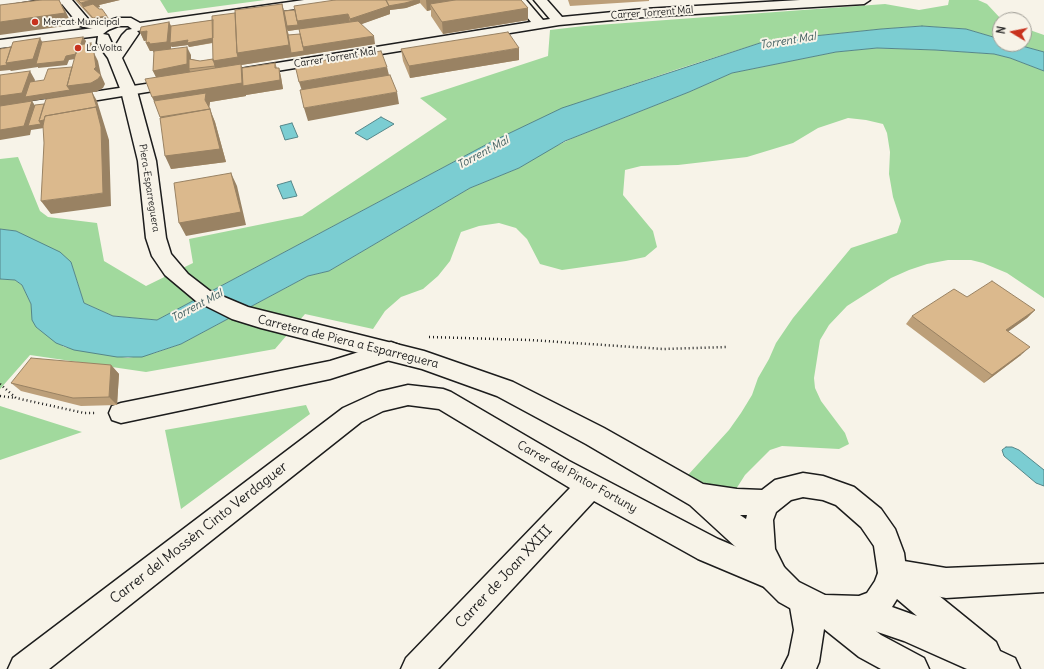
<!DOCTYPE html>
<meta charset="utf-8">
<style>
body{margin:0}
#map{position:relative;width:1044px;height:669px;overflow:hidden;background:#f7f3e8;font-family:Delius,sans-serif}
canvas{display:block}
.north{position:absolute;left:992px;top:12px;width:40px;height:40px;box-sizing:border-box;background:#f7f3e8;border:1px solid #9f9d96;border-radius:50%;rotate:280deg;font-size:11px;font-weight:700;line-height:16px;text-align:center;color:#1c1c1c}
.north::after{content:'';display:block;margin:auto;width:14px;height:18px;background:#c8321e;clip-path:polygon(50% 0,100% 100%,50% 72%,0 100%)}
</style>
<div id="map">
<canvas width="1044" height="669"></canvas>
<div class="north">N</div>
</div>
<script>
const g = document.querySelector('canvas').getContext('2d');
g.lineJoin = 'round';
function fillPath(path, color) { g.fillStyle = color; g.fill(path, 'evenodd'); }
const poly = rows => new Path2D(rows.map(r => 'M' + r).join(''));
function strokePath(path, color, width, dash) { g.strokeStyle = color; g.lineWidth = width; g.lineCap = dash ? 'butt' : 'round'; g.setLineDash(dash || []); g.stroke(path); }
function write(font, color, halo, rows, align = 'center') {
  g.font = font + ' Delius,sans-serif'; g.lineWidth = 4; g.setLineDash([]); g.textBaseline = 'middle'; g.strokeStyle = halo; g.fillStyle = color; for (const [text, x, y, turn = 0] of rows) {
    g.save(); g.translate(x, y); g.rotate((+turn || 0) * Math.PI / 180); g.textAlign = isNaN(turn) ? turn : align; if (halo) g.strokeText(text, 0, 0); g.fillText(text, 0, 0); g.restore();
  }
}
const green = poly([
 [160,0,265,0,168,13],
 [949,0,978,0,987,4,1002,20,1000,20,1000,39,966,29,922,26,881,29,766,41,678,69,563,108,491,142,157,320,113,316,84,303,71,262,16,231,0,229,0,159,18,157,40,211,48,217,97,223,104,261,146,286,193,263,189,239,302,216,447,119,420,98,548,56,550,30,584,26,885,4,919,10,948,5],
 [1024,28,1044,35,1044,52,1015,44,1024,44],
 [877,48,935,50,994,54,1010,58,1044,71,1044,298,1007,273,983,263,971,260,948,260,927,264,909,270,891,278,847,306,829,325,820,340,814,378,815,388,821,401,845,433,849,444,839,449,782,446,770,450,745,475,731,497,688,475,729,430,741,413,752,395,758,378,769,359,776,343,793,318,851,248,897,233,901,221,893,197,889,174,890,152,887,133,883,124,866,120,848,118,818,128,793,143,747,157,678,165,641,166,625,170,623,195,653,231,657,247,645,257,626,261,562,270,540,264,527,239,516,228,499,223,479,226,461,232,450,261,438,276,423,289,401,297,385,311,373,329,305,314,275,349,146,372,30,355,0,389,0,279,15,280,22,285,31,304,36,327,64,347,128,358,155,353,181,344,308,276,329,271,470,188,519,168,544,152,573,138,689,92,732,73,836,52],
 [306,405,310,414,181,509,165,430],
 [0,406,82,432,0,460]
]);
const water = poly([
 [922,26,966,29,1000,39,1000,44,1015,44,1044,52,1044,71,1010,58,994,54,935,50,877,48,836,52,732,73,689,92,565,141,519,168,470,188,329,271,308,276,181,344,142,357,117,357,74,350,56,343,36,327,32,320,31,304,22,285,15,280,0,279,0,229,16,231,60,252,71,262,84,303,113,316,157,320,491,142,562,108,766,41,881,29,922,26],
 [381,117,394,124,367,140,355,133,381,117],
 [292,123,298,137,285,140,280,126,292,123],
 [291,181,297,196,283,199,277,185,291,181],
 [1006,447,1012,447,1019,450,1044,470,1044,486,1036,483,1004,456,1002,450,1006,447]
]);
const path = poly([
 [429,337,530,340,663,349,728,347],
 [0,384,16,398,84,413,97,413],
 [0,396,16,398]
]);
const street = poly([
 [43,0,72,0,89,20,108,24,110,27,108,30,103,31,80,26,62,4,0,15,0,7,43,0],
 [513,0,526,0,543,20,550,19,534,0,547,0,562,17,644,9,800,0,870,0,864,4,644,17,559,25,246,76,241,75,239,72,241,69,246,68,531,22,513,0],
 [179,79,184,80,186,83,184,86,0,116,0,106,179,79],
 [391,342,399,345,402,351,399,357,330,379,121,423,112,420,109,413,112,406,121,403,330,361,391,342],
 [408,385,443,389,451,392,569,461,718,539,784,567,788,577,784,587,774,591,698,559,594,501,438,669,401,669,406,658,570,488,439,409,408,405,383,411,361,422,49,669,8,669,13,658,343,408,378,392,408,385],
 [892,559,946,568,1044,564,1044,592,946,598,892,587,882,583,878,573,882,563,892,559],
 [804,586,814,591,817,598,824,595,835,599,881,635,924,658,929,669,881,669,859,657,824,629,819,662,816,669,782,669,789,655,794,630,789,601,794,591,804,586]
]);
const secondary = poly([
 [304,0,337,0,331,4,137,31,139,33,122,58,137,91,156,161,166,238,171,254,188,274,210,291,248,307,424,351,513,382,604,428,703,484,737,489,762,490,775,480,803,473,823,476,854,487,881,509,895,529,904,553,906,569,996,642,1000,651,1015,658,1020,669,967,669,904,641,860,626,824,625,813,621,779,602,764,587,751,561,690,505,586,444,497,396,422,369,261,328,232,319,196,301,165,275,152,256,146,238,138,161,121,91,108,58,97,43,98,36,0,48,0,40,94,28,98,24,117,18,131,18,140,23,304,0],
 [118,26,128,26,132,29,127,30,122,35,114,48,108,35,103,34,108,30,118,26],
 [803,497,823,500,836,505,861,527,874,546,878,573,875,581,867,593,859,596,825,595,799,582,784,567,775,549,773,520,776,512,791,500,803,497],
 [740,515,747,515,746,519,740,515],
 [897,599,917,616,892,607,897,599]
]);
const wall = poly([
 [75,0,120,0,99,5,100,7,97,8,107,16,110,20,95,22],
 [335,0,521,0,528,8,528,20,443,34,431,16,431,10,427,11,420,3,406,8,390,10,390,14,361,24,375,44,241,65,242,68,275,63,277,68,279,68,281,77,283,89,246,95,246,96,210,102,209,108,215,122,226,162,171,169,160,117,156,77,153,71,154,53,153,51,150,51,146,43,146,40,144,41,140,32,169,22,171,26,213,20,235,13,282,4,284,11,295,10],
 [350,22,300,34,289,35,287,29,288,31],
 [213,43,213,59,200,61,191,59,191,55,171,49,171,46,172,47,188,45,189,47],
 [568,0,649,0,649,1,570,6],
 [401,49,519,60,410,78,403,61],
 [967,297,1035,310,1027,318,1008,331,1021,355,984,383,906,324,912,316],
 [111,365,119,374,117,405,81,406,21,391,11,383]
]);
const shadedWall = poly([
 [59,0,65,10,72,25,0,35,0,22],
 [91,0,120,0,99,5,100,7,87,11,83,7,85,11,81,3],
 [416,0,420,0,420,3,406,8,390,10,390,14,351,28,350,19,389,6],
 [426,0,478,0,430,4,431,10,427,11],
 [282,4,285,15,297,21,348,14,350,22,288,31,287,29,292,53,303,47,374,36,375,44,241,65,245,76,279,68,281,77,283,89,246,95,246,96,210,102,209,109,158,110,152,97,216,71,213,61,237,53],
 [528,8,528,20,443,34,442,22],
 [107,16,110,20,95,22,93,18],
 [169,22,173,30,214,38,216,42,189,47,188,45,172,47,171,46,171,51,154,53,153,51,150,51,146,43],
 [147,31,151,40,144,41,140,32],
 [83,37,86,41,82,58,69,60,67,65,38,68,38,67,11,71,10,70,0,71,0,66,40,38,45,47,66,56],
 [91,43,95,51,94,53,98,61,101,75,105,84,103,88,96,92,92,92,97,101,109,140,111,206,51,214,41,201,103,193,44,128,31,130,30,135,0,140,0,96,30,71,35,80,30,96,67,86,94,69,89,47],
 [92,92,39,121,38,110,32,101],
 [187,47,191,55,191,69,189,69,191,73,157,79,153,71],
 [519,48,519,60,410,78,409,66],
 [387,67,390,79,303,94,299,82],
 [397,92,399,104,308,121,304,108],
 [210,109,215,122,226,162,171,169,165,156],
 [231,173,237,186,246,225,186,236,179,223],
 [1035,310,1027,318,998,339,1006,330],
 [1030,347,1021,355,984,383,992,375],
 [111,365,119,374,117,405,109,397]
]);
const building = poly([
 [41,0,59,0,65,13,0,22,0,5,41,0],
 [78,0,91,0,81,3,78,0],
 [335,0,386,0,389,6,350,19,348,14,297,21,294,6,335,0],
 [386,0,416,0,405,3,388,6,389,6,386,0],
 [455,0,521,0,528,8,442,22,430,4,455,0],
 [93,4,99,9,102,9,107,16,93,18,83,7,93,4],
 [282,4,289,45,237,53,235,10,282,4],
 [295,10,298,25,287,26,284,11,295,10],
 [235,13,237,53,238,57,213,61,212,16,235,13],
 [213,20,213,38,187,43,188,40,170,43,171,26,213,20],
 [358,21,374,36,303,47,299,29,358,21],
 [169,22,167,42,150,44,149,42,146,43,147,31,140,32,141,27,169,22],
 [508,32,519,48,409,66,401,49,508,32],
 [300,34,304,51,291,53,288,35,300,34],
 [83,37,81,44,78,45,76,54,66,56,64,61,36,64,42,42,83,37],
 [40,38,33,59,6,63,13,42,40,38],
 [91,43,89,47,92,48,94,53,96,67,94,69,101,75,98,79,91,83,67,86,78,45,91,43],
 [11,47,6,63,7,65,0,66,0,49,11,47],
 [187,47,187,64,153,71,154,51,187,47],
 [381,51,387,67,299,82,295,65,381,51],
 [189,59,200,61,213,59,215,66,189,69,189,59],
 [275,63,275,68,279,68,280,80,243,86,242,68,275,63],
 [241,64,242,83,204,89,152,97,145,79,241,64],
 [72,67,67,86,70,90,25,97,30,82,44,80,48,69,72,67],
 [30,71,22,93,0,96,0,75,30,71],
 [390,75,397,92,304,108,300,90,390,75],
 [92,92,98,111,96,107,45,116,44,120,39,121,46,99,92,92],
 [206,93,205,100,210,109,160,117,154,101,206,93],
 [32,101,24,126,0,130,0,106,32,101],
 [44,104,39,121,41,124,28,126,35,105,44,104],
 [96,107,101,127,103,193,41,201,44,143,43,126,45,116,96,107],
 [210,109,220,149,165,156,160,118,210,109],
 [231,173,241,212,179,223,174,183,231,173],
 [992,281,1035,310,1006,330,1030,347,992,375,912,316,954,289,967,297,992,281],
 [31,358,111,365,109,397,73,398,11,383,31,358]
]);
const markers = [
 [35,22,4,"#c8321e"],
 [78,48,4,"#c8321e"]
];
const farStreetnames = [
 ["Carrer Torrent Mal",652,13,-4],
 ["Carrer Torrent Mal",335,58,-9],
 ["Piera-Esparreguera",149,188,81]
];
const farPoinames = [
 ["Mercat Municipal",43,22],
 ["La Volta",86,48]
];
const farWaternames = [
 ["Torrent Mal",788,41,-9],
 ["Torrent Mal",483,153,-28],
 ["Torrent Mal",197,306,-28]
];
const streetNames = [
 ["Carretera de Piera a Esparreguera",348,342,14],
 ["Carrer del Pintor Fortuny",577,477,29]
];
const nearStreetnames = [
 ["Carrer del Mossèn Cinto Verdaguer",199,533,-38],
 ["Carrer de Joan XXIII",504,577,-47]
];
fillPath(green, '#a1d99d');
fillPath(water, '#7bcdd2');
strokePath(water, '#558689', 1);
strokePath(street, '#1c1c1c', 3);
strokePath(secondary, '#1c1c1c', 3);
strokePath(path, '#1c1c1c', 2.5, [1, 3]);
fillPath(street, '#f7f3e8');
fillPath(secondary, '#f7f3e8');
fillPath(wall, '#bc9f79');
fillPath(shadedWall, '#998263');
fillPath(building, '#dbb98d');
strokePath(building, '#998263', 1);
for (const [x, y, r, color] of markers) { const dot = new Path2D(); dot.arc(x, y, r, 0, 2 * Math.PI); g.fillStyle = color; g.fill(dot); strokePath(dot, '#f7f3e8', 1.5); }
write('10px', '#1c1c1c', '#f7f3e8', farStreetnames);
write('10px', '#1c1c1c', '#f7f3e8', farPoinames, 'left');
write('italic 11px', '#3d5a5c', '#f7f3e8', farWaternames);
write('12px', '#1c1c1c', '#f7f3e8', streetNames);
write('14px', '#1c1c1c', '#f7f3e8', nearStreetnames);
</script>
